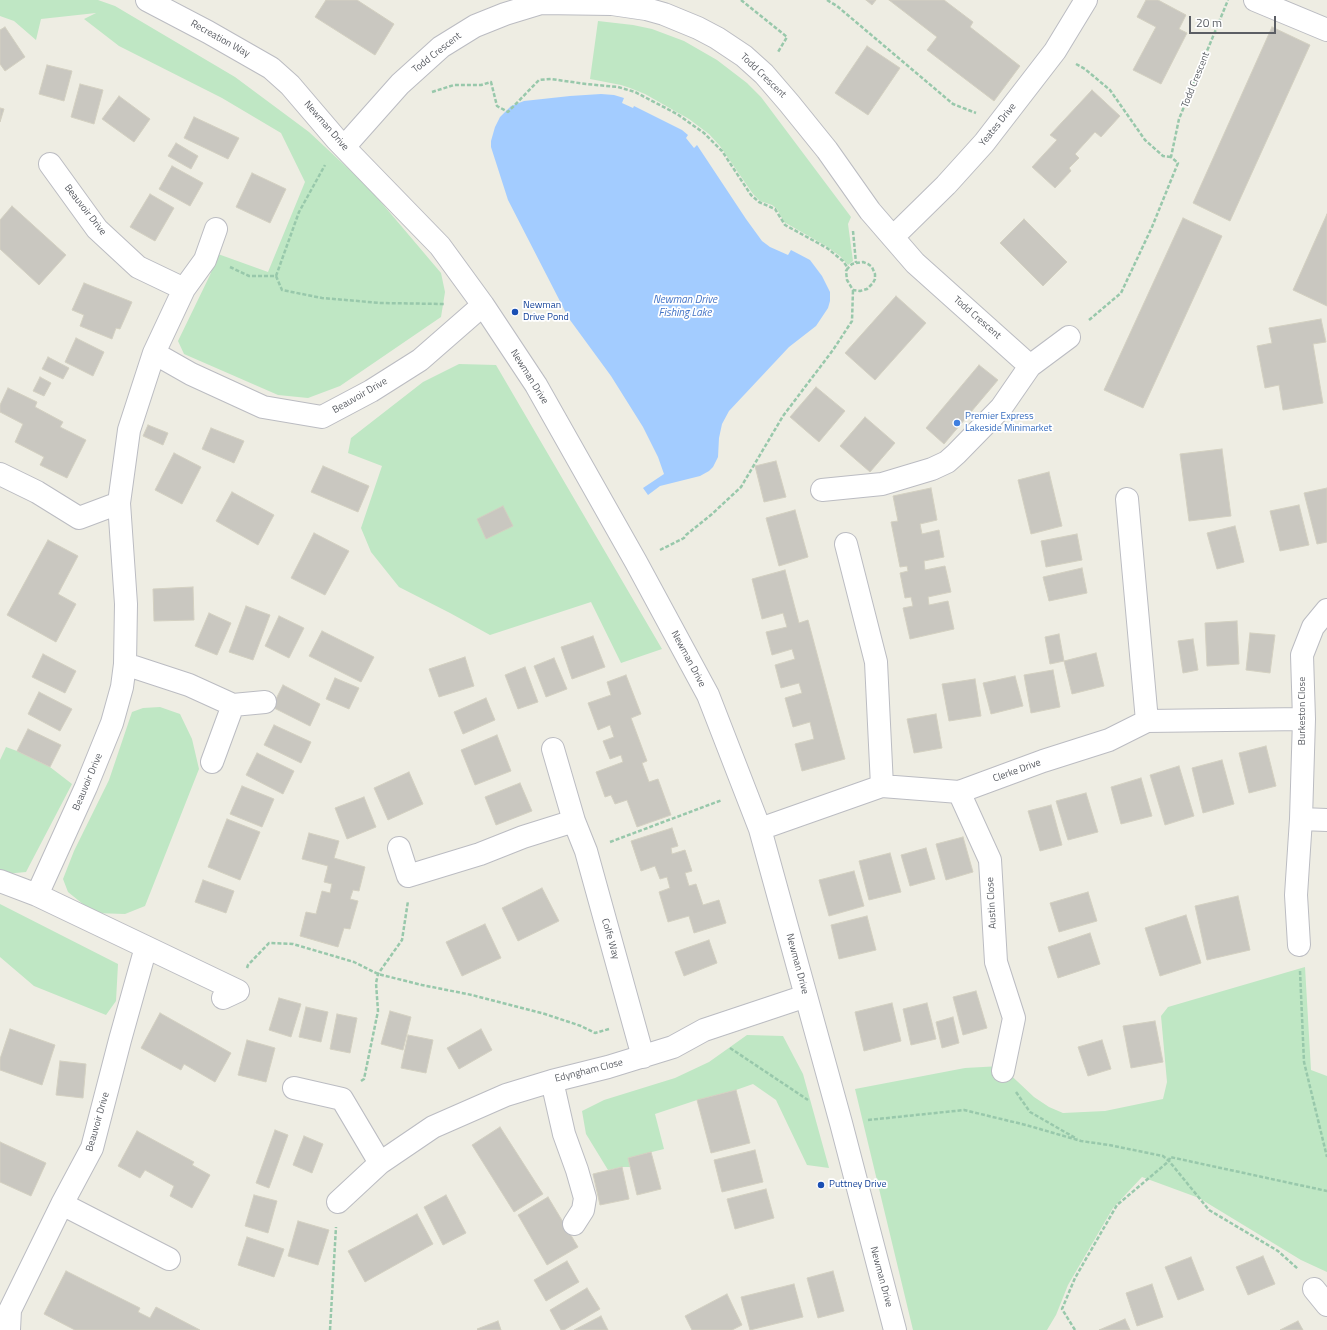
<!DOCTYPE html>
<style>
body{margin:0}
#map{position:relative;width:1327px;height:1330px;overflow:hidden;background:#eeede3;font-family:"Titillium Web",sans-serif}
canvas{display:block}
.scale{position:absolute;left:1189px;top:16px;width:87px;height:18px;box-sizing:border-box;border:2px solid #5b5e64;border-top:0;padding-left:5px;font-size:12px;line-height:14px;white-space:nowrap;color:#5b5e64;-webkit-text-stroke:3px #fff;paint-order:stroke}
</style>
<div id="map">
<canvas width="1327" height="1330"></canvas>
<div class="scale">20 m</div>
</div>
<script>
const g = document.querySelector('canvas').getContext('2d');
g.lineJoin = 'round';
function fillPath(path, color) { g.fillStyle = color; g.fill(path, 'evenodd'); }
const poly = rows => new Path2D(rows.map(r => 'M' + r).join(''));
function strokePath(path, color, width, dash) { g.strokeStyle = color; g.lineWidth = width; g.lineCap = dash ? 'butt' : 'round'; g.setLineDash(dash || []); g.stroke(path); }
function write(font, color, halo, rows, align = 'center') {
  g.font = font + ' "Titillium Web",sans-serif'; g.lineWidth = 3.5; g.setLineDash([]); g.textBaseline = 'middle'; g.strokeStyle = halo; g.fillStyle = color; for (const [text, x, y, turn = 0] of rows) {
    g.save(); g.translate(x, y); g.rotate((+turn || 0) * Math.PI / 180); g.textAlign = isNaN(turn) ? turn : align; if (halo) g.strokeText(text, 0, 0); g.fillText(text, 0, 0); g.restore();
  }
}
const green = poly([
 [0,0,98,0,115,6,235,77,309,132,369,188,441,273,445,292,441,317,340,386,308,398,278,395,184,354,178,341,210,275,218,254,268,272,305,182,281,133,222,98,119,46,84,19,96,13,41,19,36,40,14,21,0,16],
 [598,21,633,25,652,29,684,41,717,60,747,83,761,97,851,217,848,224,853,261,848,265,840,256,826,246,784,222,777,209,772,205,760,201,753,194,720,146,709,134,689,119,645,94,630,88,621,85,590,79],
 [459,364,496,365,662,649,621,663,591,602,490,635,450,613,399,587,371,552,361,528,382,466,348,453,351,438,423,382],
 [160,707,180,714,192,739,199,769,145,906,125,914,94,913,68,892,63,879,74,851,109,780,132,712,143,708],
 [6,747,17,751,50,767,72,784,26,872,5,874,0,870,0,760],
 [0,904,118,964,116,1001,106,1015,34,986,0,957],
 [1305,967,1311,1070,1327,1076,1327,1272,1301,1260,1199,1198,1142,1177,1113,1208,1068,1285,1056,1315,1047,1330,913,1330,855,1089,965,1068,1001,1066,1034,1097,1049,1107,1063,1113,1105,1111,1163,1099,1167,1082,1161,1016,1168,1007],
 [747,1035,783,1036,803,1074,829,1168,807,1165,776,1100,753,1084,736,1090,697,1100,655,1114,664,1149,628,1158,630,1167,622,1167,608,1170,586,1134,582,1111,604,1100,675,1078,709,1062]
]);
const water = poly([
 [601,94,614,95,624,98,622,103,633,108,634,106,682,130,688,135,686,138,694,148,697,145,746,219,762,241,770,247,788,255,791,250,810,260,822,276,830,292,830,301,828,308,816,326,789,347,729,411,722,424,719,438,718,457,713,467,709,471,700,476,660,486,648,495,643,488,664,474,658,457,643,427,611,376,570,320,565,311,508,200,491,147,491,141,495,127,500,117,511,106,524,101,570,96]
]);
const building = poly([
 [326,0,357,0,394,24,375,55,315,17,326,0],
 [866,0,876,0,872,5,866,0],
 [889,0,944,0,973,22,970,27,1020,66,994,101,927,50,937,37,889,0],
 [1146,0,1158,0,1186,15,1179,29,1187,33,1161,84,1133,70,1156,27,1137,17,1146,0],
 [5,27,25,57,5,71,0,64,0,30,5,27],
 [1272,27,1310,45,1230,221,1193,203,1272,27],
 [867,46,900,68,868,115,835,93,867,46],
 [47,65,72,71,64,101,39,94,47,65],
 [80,84,103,90,94,124,71,117,80,84],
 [1092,90,1120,116,1101,137,1095,132,1075,154,1079,158,1069,168,1071,171,1055,188,1032,167,1057,140,1050,135,1092,90],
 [119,96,150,119,134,142,102,119,119,96],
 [0,108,4,109,0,122,0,108],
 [194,117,239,138,228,159,184,138,194,117],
 [176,143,198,156,191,169,168,156,176,143],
 [172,166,203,183,190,206,159,189,172,166],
 [252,173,286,189,270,223,236,207,252,173],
 [150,194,174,208,155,241,130,227,150,194],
 [12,206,66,255,39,285,0,249,0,220,12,206],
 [1327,214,1327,306,1293,290,1327,214],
 [1183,218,1222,236,1143,408,1104,390,1183,218],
 [1024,219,1067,262,1043,286,1000,243,1024,219],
 [84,283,132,302,120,329,116,328,112,339,80,326,84,315,72,310,84,283],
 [896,296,926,323,875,380,845,353,896,296],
 [1321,319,1326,342,1313,344,1323,403,1283,410,1279,385,1265,388,1257,346,1272,343,1269,328,1321,319],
 [76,338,104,352,93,376,65,362,76,338],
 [48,357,69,368,63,379,42,369,48,357],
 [979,365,998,380,944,444,926,428,979,365],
 [40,377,51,383,44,396,33,391,40,377],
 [816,387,845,411,819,442,790,417,816,387],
 [8,388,37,402,35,407,63,422,60,427,86,440,67,478,40,465,44,457,15,442,23,424,0,412,0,405,8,388],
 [865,417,895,443,870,472,840,446,865,417],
 [148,425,168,433,163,445,143,436,148,425],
 [211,428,244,441,234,463,202,449,211,428],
 [1222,449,1231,516,1189,521,1180,454,1222,449],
 [174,453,201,467,182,504,155,490,174,453],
 [776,461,786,497,764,502,755,466,776,461],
 [323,466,369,486,358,512,311,492,323,466],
 [1049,472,1062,526,1031,534,1018,480,1049,472],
 [931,488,937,520,920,524,922,534,939,530,944,557,924,561,925,570,945,566,951,592,928,597,929,605,948,601,954,629,910,639,903,608,913,606,911,597,905,598,900,573,908,571,907,566,900,567,891,522,898,521,893,496,931,488],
 [1327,488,1327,542,1317,544,1304,493,1327,488],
 [232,492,274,515,258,545,216,521,232,492],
 [1299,505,1309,545,1280,551,1270,511,1299,505],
 [503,506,513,526,486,539,477,519,503,506],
 [795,510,808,557,779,566,766,518,795,510],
 [1235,526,1244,562,1217,569,1207,533,1235,526],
 [314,533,349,551,325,595,291,578,314,533],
 [1077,534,1082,560,1046,567,1041,541,1077,534],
 [48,540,78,556,58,594,76,604,56,642,7,615,48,540],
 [1082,568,1087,593,1049,601,1043,577,1082,568],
 [785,570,799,623,808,620,845,759,802,771,795,744,814,739,810,722,793,727,785,698,802,693,799,683,781,688,775,665,795,659,792,649,772,655,766,632,787,627,783,613,762,619,752,579,785,570],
 [193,587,194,620,154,621,153,589,193,587],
 [246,606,270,615,253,660,229,652,246,606],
 [209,613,231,623,217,655,195,646,209,613],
 [279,616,304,628,289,658,265,646,279,616],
 [1237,621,1239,664,1207,666,1205,623,1237,621],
 [322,631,374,657,361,682,309,656,322,631],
 [1250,633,1275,635,1270,673,1246,670,1250,633],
 [1059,634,1064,661,1050,664,1045,637,1059,634],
 [593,636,605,667,572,679,561,647,593,636],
 [1193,639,1198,670,1183,673,1178,641,1193,639],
 [1096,653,1104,686,1072,694,1064,661,1096,653],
 [43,654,76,671,65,693,32,677,43,654],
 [465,657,474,686,439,697,429,669,465,657],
 [554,658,567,689,546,697,534,666,554,658],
 [525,667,538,702,518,709,505,675,525,667],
 [1053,670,1060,707,1031,713,1024,675,1053,670],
 [626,675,641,714,631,718,647,761,642,763,649,782,658,779,671,815,637,827,627,800,615,804,611,795,605,797,596,772,623,762,621,755,610,759,603,741,614,737,610,725,598,730,588,703,611,695,607,682,626,675],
 [1015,676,1023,706,991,714,983,683,1015,676],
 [335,678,359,688,349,709,326,699,335,678],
 [975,679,981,716,949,721,942,684,975,679],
 [283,685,320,704,310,726,272,707,283,685],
 [39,692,72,709,60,731,28,714,39,692],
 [486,698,495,720,463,734,454,712,486,698],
 [936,714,942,748,914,753,907,719,936,714],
 [274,725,311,742,301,763,264,745,274,725],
 [28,729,61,745,50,767,17,751,28,729],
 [497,735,511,771,475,785,461,750,497,735],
 [1266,746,1276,786,1249,793,1239,753,1266,746],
 [257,753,294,771,283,794,246,775,257,753],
 [1222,760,1234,804,1203,813,1192,768,1222,760],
 [1179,766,1194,816,1165,825,1150,775,1179,766],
 [409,772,423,804,388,820,374,788,409,772],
 [1141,778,1152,816,1121,824,1111,787,1141,778],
 [520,783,532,811,496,825,485,797,520,783],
 [242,786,274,799,262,827,230,814,242,786],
 [1086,793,1098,832,1068,840,1056,801,1086,793],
 [364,797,376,827,347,839,335,808,364,797],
 [1051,805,1062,845,1040,851,1028,811,1051,805],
 [227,819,260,832,240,880,208,867,227,819],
 [672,828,678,846,671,848,672,854,685,850,692,871,685,873,689,886,696,884,703,905,719,900,726,923,694,933,689,916,668,922,659,892,670,888,667,877,660,879,655,866,641,871,631,841,672,828],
 [309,833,339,841,334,858,365,867,359,891,353,890,350,899,358,901,350,929,344,928,338,947,300,936,306,912,316,914,322,891,330,893,332,884,324,882,328,866,302,859,309,833],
 [963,837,973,872,946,880,936,844,963,837],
 [926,848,935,879,910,886,901,855,926,848],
 [890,853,901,892,869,900,859,861,890,853],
 [854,871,864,906,829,916,819,880,854,871],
 [203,880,234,891,226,913,195,902,203,880],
 [542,888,559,921,518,941,502,908,542,888],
 [1088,892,1097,921,1059,932,1050,903,1088,892],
 [1238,896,1250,950,1207,960,1195,906,1238,896],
 [1186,915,1201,963,1160,976,1145,928,1186,915],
 [867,916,876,950,839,959,831,925,867,916],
 [485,924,501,958,462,976,446,942,485,924],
 [1090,933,1100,964,1058,978,1048,947,1090,933],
 [709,940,717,963,684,976,675,952,709,940],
 [976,991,987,1028,963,1035,953,997,976,991],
 [279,998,301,1004,291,1037,269,1030,279,998],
 [892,1003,901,1041,864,1051,855,1012,892,1003],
 [927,1003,936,1039,911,1045,903,1009,927,1003],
 [306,1007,328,1012,321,1042,299,1037,306,1007],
 [390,1011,411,1017,403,1050,381,1044,390,1011],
 [160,1013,231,1053,215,1082,184,1064,181,1070,141,1048,160,1013],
 [337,1014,357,1018,350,1053,330,1049,337,1014],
 [953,1017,959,1043,942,1048,936,1022,953,1017],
 [1155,1021,1163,1062,1131,1068,1123,1026,1155,1021],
 [10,1029,55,1045,42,1085,0,1070,0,1059,10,1029],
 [481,1029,492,1050,459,1069,447,1048,481,1029],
 [408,1035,433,1040,426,1073,401,1068,408,1035],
 [247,1040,275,1048,266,1082,238,1075,247,1040],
 [1102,1040,1111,1069,1088,1076,1078,1047,1102,1040],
 [60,1061,86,1064,83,1098,56,1095,60,1061],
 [736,1090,750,1143,711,1153,697,1100,736,1090],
 [500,1127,543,1194,514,1212,472,1145,500,1127],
 [275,1130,288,1135,269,1188,256,1183,275,1130],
 [137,1131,194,1162,192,1165,210,1175,192,1208,170,1196,174,1186,145,1170,140,1178,118,1166,137,1131],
 [304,1136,323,1144,312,1173,293,1165,304,1136],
 [0,1142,46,1163,31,1196,0,1182,0,1142],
 [755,1150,763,1182,722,1192,714,1160,755,1150],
 [651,1152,661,1189,637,1195,628,1158,651,1152],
 [622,1167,629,1199,600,1205,593,1174,622,1167],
 [766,1189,774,1218,735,1229,727,1199,766,1189],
 [254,1195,277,1201,268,1233,245,1226,254,1195],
 [446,1195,466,1233,443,1245,424,1207,446,1195],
 [548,1197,578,1247,547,1265,518,1215,548,1197],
 [417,1214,433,1244,365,1282,348,1251,417,1214],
 [298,1221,329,1230,318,1265,288,1256,298,1221],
 [247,1237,284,1249,274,1277,238,1265,247,1237],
 [1263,1256,1275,1284,1248,1295,1236,1267,1263,1256],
 [1191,1257,1204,1290,1178,1300,1165,1267,1191,1257],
 [567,1261,579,1282,546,1301,534,1280,567,1261],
 [66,1271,140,1308,138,1312,150,1318,156,1307,200,1330,75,1330,44,1314,66,1271],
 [833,1271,844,1311,818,1318,807,1278,833,1271],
 [794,1284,803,1317,750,1330,741,1297,794,1284],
 [1152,1284,1163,1317,1137,1326,1126,1293,1152,1284],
 [587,1288,600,1309,564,1330,561,1330,550,1310,587,1288],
 [727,1294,742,1325,732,1330,692,1330,685,1316,727,1294],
 [601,1316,608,1330,574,1330,601,1316],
 [1125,1319,1130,1330,1099,1330,1125,1319],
 [498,1321,501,1330,478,1330,477,1329,498,1321],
 [1298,1321,1303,1330,1280,1330,1298,1321]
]);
const path = poly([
 [741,0,787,37,778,52],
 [827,0,837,6,953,104,976,113],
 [1076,64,1085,69,1110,90,1145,140,1163,156,1171,157],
 [432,92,454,85,481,85,491,82,497,106,508,112,539,80,551,79,586,84,618,87,635,92,677,114,704,133,722,151,751,195,759,202,775,209,785,225,827,248,843,261,848,268,846,271,847,280,853,290,860,291,867,289,873,283,875,279,875,274,872,267,868,264,863,262,856,263,852,264,848,268],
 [853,231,856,263],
 [230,267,249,276,276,276,282,290,322,298,381,303,444,304],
 [276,276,299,212,325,165],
 [1089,320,1121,293,1152,227,1178,163,1171,157,1179,119,1228,0],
 [660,550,684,538,686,535,712,514,741,487,783,416,833,350,852,321,853,290],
 [610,842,722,800],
 [247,968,248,965,269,943,293,944,354,962,378,974,422,985,472,995,545,1014,581,1026,595,1033,609,1029],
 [1300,971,1304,1062,1327,1157],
 [730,1048,808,1100],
 [361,1081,364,1079,378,1011,376,983,378,974,402,940,408,901],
 [1016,1092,1030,1112,1077,1139],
 [868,1120,964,1110,1026,1125,1081,1141,1109,1145,1163,1156,1169,1161,1209,1210,1278,1251,1298,1269],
 [330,1330,336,1227],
 [1075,1330,1062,1309,1075,1278,1117,1205,1169,1161,1170,1157,1327,1191]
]);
const minor = poly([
 [147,0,208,32,271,68,290,85,337,140,440,246,483,305,536,385,636,562,708,695,760,829,841,1123,895,1330],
 [1255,0,1327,30],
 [344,147,400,84,441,47,475,26,505,14,541,3,612,4,646,9,664,14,698,28,717,38,744,56,764,74,789,103,827,150,870,211,915,263,1030,366,1001,408,956,454,947,462,932,469,882,484,822,490],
 [50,164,97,229,138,267,184,289],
 [893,237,946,185,984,143,1055,51,1086,0],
 [154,353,191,374,263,407,322,417,371,391,420,360,483,305],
 [1030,366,1069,337],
 [0,474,37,492,79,518,119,503],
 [1127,499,1147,721],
 [846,544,876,662,882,786],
 [125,664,189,685,233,705,265,702],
 [553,749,574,821,586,851,643,1057],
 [212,762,233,705],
 [959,792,990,860,996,962,1014,1018,1003,1071],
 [1301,819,1327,820],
 [760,829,882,786,959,792,1043,761,1109,740,1147,721,1304,719],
 [399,848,408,876,480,854,523,837,574,821],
 [0,881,37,895],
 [1299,945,1296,895,1301,819,1304,719,1302,655,1313,627,1327,610],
 [146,947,238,991,223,998],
 [552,1081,564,1134,577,1170,585,1198,583,1210,574,1224],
 [294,1088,342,1099,380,1163],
 [338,1202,380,1163,433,1127,506,1095,552,1081,608,1067,673,1047,704,1030,806,996],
 [62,1204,169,1259],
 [1314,1289,1327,1305],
 [9,1330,10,1310,62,1204,92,1148,120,1040,146,947,37,895,86,787,112,723,122,687,125,664,126,604,119,503,129,430,154,353,184,289,205,260,216,229]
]);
const markers = [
 [515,312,4,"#1a4fb4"],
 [957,423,4,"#3f7fe0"],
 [821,1185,4,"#1a4fb4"]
];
const streetNames = [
 ["Recreation Way",220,39,29],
 ["Todd Crescent",437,53,-38],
 ["Todd Crescent",763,76,44],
 ["Todd Crescent",1196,80,-68],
 ["Yeates Drive",998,125,-51],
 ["Newman Drive",326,126,49],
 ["Beauvoir Drive",85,210,52],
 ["Todd Crescent",977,318,41],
 ["Newman Drive",529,377,58],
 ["Beauvoir Drive",360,396,-30],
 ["Newman Drive",688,659,62],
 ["Burkeston Close",1303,711,-90],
 ["Clerke Drive",1017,771,-20],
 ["Beauvoir Drive",88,782,-67],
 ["Austin Close",992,903,-93],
 ["Colfe Way",610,939,74],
 ["Newman Drive",797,964,75],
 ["Edyngham Close",589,1071,-14],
 ["Beauvoir Drive",98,1122,-74],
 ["Newman Drive",881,1277,75]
];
const transitNames = [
 ["Newman",523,306],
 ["Drive Pond",523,318],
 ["Puttney Drive",829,1185]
];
const shopNames = [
 ["Premier Express",965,417],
 ["Lakeside Minimarket",965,429]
];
const waterNames = [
 ["Newman Drive",685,300],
 ["Fishing Lake",685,313]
];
fillPath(green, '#bfe7c4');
fillPath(water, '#a3ccff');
fillPath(building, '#c9c7c0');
strokePath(building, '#d3d0c1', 1);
strokePath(minor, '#bbbcc2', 24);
strokePath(path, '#98c8ab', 2.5, [4, 2]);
strokePath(minor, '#fff', 22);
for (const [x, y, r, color] of markers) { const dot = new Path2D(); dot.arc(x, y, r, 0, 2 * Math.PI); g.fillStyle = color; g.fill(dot); strokePath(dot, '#fff', 1.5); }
write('10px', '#5b5e64', '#fff', streetNames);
write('10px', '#164399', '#fff', transitNames, 'left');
write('10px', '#366cbe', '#fff', shopNames, 'left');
write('italic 11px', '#4273c6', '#fff', waterNames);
</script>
